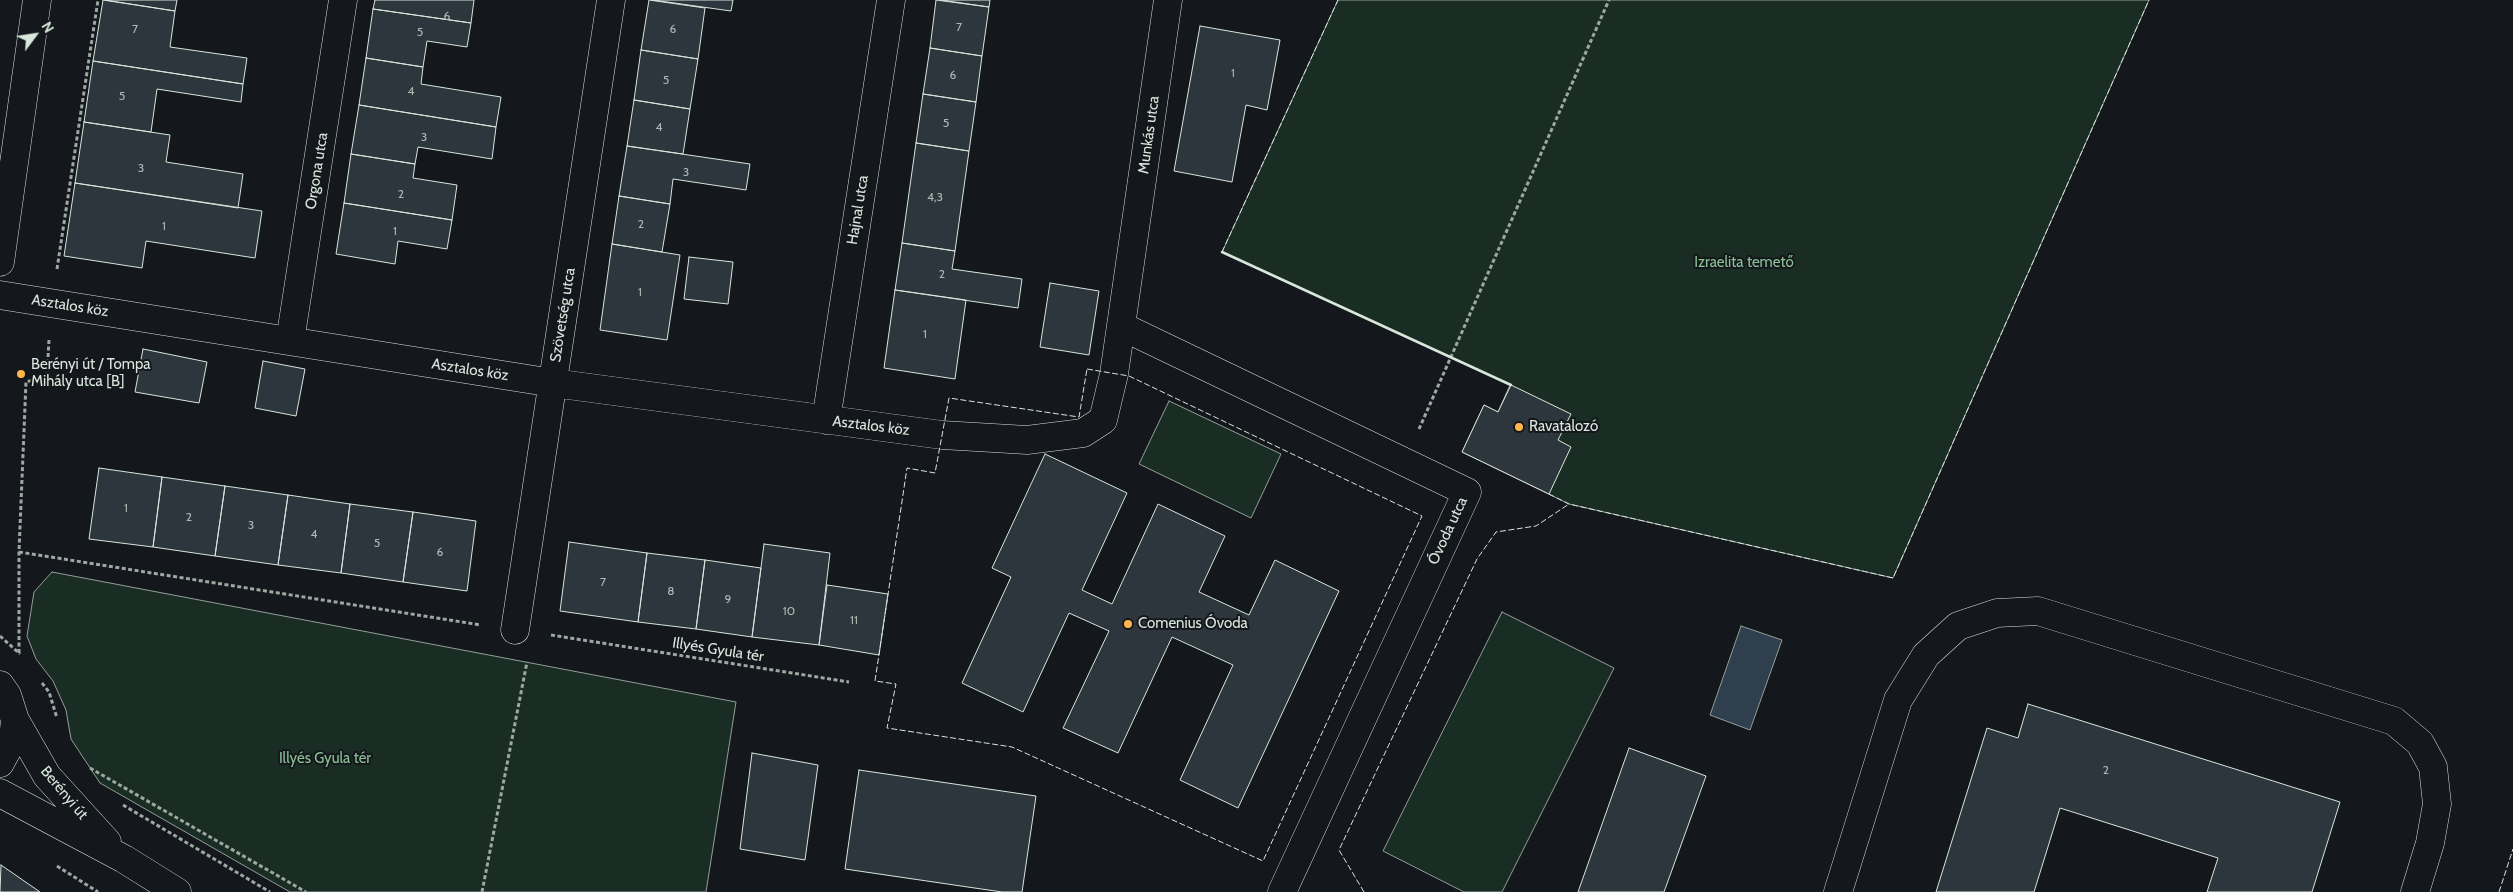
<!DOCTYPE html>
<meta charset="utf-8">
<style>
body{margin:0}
#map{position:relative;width:2513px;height:892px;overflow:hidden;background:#14181c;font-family:Cabin,sans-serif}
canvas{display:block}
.north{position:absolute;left:10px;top:10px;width:50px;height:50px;-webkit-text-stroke:4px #14181c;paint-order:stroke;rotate:59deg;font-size:14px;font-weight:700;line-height:20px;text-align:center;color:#d8e6dc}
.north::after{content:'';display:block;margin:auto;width:18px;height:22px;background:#d8e6dc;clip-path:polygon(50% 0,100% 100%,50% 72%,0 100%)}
</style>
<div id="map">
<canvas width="2513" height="892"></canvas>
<div class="north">N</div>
</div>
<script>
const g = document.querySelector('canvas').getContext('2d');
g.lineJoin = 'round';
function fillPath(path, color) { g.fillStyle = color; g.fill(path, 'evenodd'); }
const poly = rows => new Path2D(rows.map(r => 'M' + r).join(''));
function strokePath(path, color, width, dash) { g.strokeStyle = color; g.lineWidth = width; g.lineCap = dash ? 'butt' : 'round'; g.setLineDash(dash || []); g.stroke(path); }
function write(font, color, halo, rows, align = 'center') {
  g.font = font + ' Cabin,sans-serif'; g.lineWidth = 4; g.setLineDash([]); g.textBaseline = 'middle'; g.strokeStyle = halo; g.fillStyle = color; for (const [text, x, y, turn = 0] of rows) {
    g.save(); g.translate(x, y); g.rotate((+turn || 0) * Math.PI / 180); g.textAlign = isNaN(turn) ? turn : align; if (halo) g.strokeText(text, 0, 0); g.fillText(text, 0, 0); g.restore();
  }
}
const green = poly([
 [1338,0,2149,0,1893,578,1569,504,1462,452,1484,405,1498,412,1510,385,1222,252,1338,0],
 [1169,401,1281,454,1251,518,1139,464,1169,401],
 [52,572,736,702,706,892,290,892,100,783,71,739,66,710,53,681,36,659,27,636,34,592,52,572],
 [1502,612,1614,668,1502,892,1464,892,1383,851,1502,612]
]);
const water = poly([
 [1741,626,1782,640,1750,730,1710,715,1741,626]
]);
const building = poly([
 [103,0,175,11,170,47,247,58,243,84,93,61,103,0],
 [105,0,177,0,175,11,105,0],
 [375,0,474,0,471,23,373,9,375,0],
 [649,0,705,8,698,59,641,50,649,0],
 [653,0,733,0,731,11,653,0],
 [936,0,989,7,982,56,930,48,936,0],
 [941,0,990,0,989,7,941,0],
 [373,9,471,23,467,47,427,41,423,67,366,58,373,9],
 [1200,26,1280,40,1267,110,1246,105,1232,182,1174,171,1200,26],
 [930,48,982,56,976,102,923,94,930,48],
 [641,50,698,59,690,109,634,100,641,50],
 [366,58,423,67,421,84,501,97,496,127,359,105,366,58],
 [93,61,243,84,241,102,157,89,151,132,84,122,93,61],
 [923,94,976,102,969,151,916,143,923,94],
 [634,100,690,109,683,154,627,146,634,100],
 [359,105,496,127,492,159,418,147,415,164,351,154,359,105],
 [84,122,170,135,166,162,243,174,238,208,75,183,84,122],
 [916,143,969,151,955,251,902,243,916,143],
 [627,146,750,164,746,190,673,179,670,204,619,196,627,146],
 [351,154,415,164,413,178,457,185,452,220,344,203,351,154],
 [75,183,262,211,255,258,146,241,142,268,64,256,75,183],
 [619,196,670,204,662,252,612,244,619,196],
 [344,203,452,220,447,249,398,241,395,264,336,254,344,203],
 [902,243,955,251,952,269,1022,279,1018,308,895,290,902,243],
 [612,244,680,255,667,340,600,330,612,244],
 [689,257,733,262,728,304,684,299,689,257],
 [1050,283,1099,291,1089,355,1040,347,1050,283],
 [895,290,966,300,955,379,884,368,895,290],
 [143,349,207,362,199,403,135,392,143,349],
 [263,361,305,369,296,416,255,408,263,361],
 [1511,385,1571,414,1558,440,1571,447,1549,494,1462,452,1484,405,1498,412,1511,385],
 [1045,454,1127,493,1082,590,1112,604,1158,504,1225,536,1199,592,1249,615,1275,560,1339,591,1238,808,1180,780,1233,665,1172,637,1118,753,1063,728,1109,631,1069,613,1023,712,962,683,1011,577,992,568,1045,454],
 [99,468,162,477,153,547,89,539,99,468],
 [162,477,225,486,215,556,153,547,162,477],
 [225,486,288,495,278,565,215,556,225,486],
 [288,495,350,504,341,573,278,565,288,495],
 [350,504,413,512,403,582,341,573,350,504],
 [413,512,476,521,467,591,403,582,413,512],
 [569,542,647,553,638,622,560,611,569,542],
 [764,544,830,553,819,645,752,637,764,544],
 [647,553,705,560,696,629,638,622,647,553],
 [705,560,761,568,752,637,696,629,705,560],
 [827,585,888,594,879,655,819,645,827,585],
 [2028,704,2340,802,2312,892,2207,892,2218,858,2060,808,2034,892,1936,892,1987,728,2018,738,2028,704],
 [1629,748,1706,776,1664,892,1578,892,1629,748],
 [752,753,818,765,805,860,740,849,752,753],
 [859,770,1036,796,1022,892,1002,892,845,869,859,770],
 [1,865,40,892,0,892,1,865]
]);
const path = poly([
 [57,269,98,0],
 [1419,429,1609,0],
 [19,552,481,625],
 [551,635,849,682],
 [0,636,20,654],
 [19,653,19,552,26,382,47,376,49,340],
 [42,683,49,692,57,718],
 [90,768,306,892],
 [123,805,270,892],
 [57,866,98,892],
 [482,892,527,662]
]);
const minor = poly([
 [0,262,37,0],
 [0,295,553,383,942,435,1027,440,1083,433,1103,420,1114,374,1168,0],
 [1121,326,1467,492,1282,892],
 [290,341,343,0],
 [826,420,891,0],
 [515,630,611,0],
 [1838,892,1898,700,1926,655,1958,626,1997,613,2038,611,2394,721,2420,743,2433,767,2437,804,2430,843,2415,892]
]);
const major = poly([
 [0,685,7,695,15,720,13,739,0,763],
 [15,720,47,776,107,842],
 [0,793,124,859,177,892]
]);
const fence = poly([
 [1222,252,1338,0],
 [1087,369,1129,376,1422,516,1263,861,1012,747,887,728,896,684,875,681,907,468,935,473,949,398,1079,417,1087,369],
 [1549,494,1569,504,1893,578,2149,0],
 [1364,892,1339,850,1477,559,1496,532,1536,526,1569,504],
 [2499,892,2513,849]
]);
const wall = poly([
 [1222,252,1511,385]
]);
const markers = [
 [21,374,5,"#ffb74d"],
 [1519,427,5,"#ffb74d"],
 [1128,624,5,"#ffb74d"]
];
const numberNames = [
 ["6",447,16],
 ["7",959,27],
 ["7",135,29],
 ["6",673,29],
 ["5",420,32],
 ["1",1233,73],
 ["6",953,75],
 ["5",666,80],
 ["4",411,91],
 ["5",122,96],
 ["5",946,123],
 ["4",659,127],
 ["3",424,137],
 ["3",141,168],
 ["3",686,172],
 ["2",401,194],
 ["4,3",935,197],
 ["2",641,224],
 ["1",164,226],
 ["1",395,231],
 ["2",942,274],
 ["1",640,292],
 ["1",925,334],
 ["1",126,508],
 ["2",189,517],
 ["3",251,525],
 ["4",314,534],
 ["5",377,543],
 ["6",440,552],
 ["7",603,582],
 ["8",671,591],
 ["9",728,599],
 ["10",789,611],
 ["11",854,620],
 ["2",2106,770]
];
const streetNames = [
 ["Munkás utca",1149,135,-82],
 ["Orgona utca",317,171,-81],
 ["Hajnal utca",858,210,-81],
 ["Asztalos köz",70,306,9],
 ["Szövetség utca",563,315,-81],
 ["Asztalos köz",470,370,9],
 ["Asztalos köz",871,426,7],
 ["Óvoda utca",1448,531,-65],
 ["Illyés Gyula tér",718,650,9],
 ["Berényi út",64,793,50]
];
const parkNames = [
 ["Izraelita temető",1744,263],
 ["Illyés Gyula tér",325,759]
];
const poiNames = [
 ["Berényi út / Tompa",31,365],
 ["Mihály utca [B]",31,382],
 ["Ravatalozó",1529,427],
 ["Comenius Óvoda",1138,624]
];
fillPath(green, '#1a2d24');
strokePath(green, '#939e99', 1);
fillPath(water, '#2f3f4d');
strokePath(water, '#939e99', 1);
fillPath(building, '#2c363c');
strokePath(building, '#d8e6dc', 1);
strokePath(minor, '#d8e6dc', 29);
strokePath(major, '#d8e6dc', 29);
strokePath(path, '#9da8a2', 3, [4, 2.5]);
strokePath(minor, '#14181c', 28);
strokePath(major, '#14181c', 28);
strokePath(fence, '#d8e6dc', 1, [6, 2.5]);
strokePath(wall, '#d8e6dc', 2.5);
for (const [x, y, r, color] of markers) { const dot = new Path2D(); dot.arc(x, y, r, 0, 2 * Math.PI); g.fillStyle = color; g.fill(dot); strokePath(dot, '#14181c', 2); }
write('12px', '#adbab4', null, numberNames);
write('15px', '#d8e6dc', '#14181c', streetNames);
write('15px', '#8ac095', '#14181c', parkNames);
write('15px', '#d8e6dc', '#14181c', poiNames, 'left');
</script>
